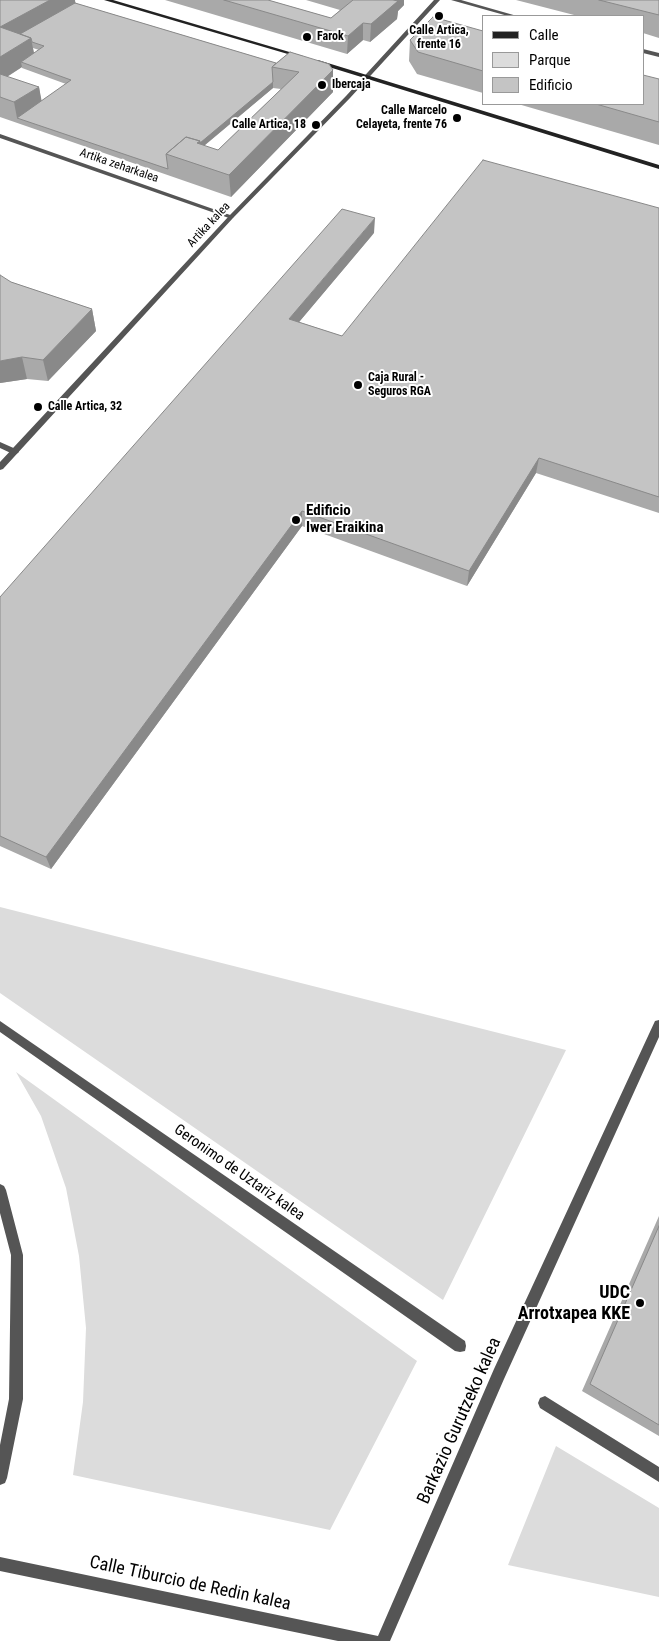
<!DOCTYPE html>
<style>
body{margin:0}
#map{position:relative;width:659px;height:1641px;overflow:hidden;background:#fff;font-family:"Roboto Condensed",sans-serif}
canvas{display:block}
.legend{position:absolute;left:482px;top:15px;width:162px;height:90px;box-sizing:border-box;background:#fff;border:1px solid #999;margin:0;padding:6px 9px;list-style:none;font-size:15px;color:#000}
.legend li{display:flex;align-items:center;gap:10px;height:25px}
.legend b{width:25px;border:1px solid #999}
</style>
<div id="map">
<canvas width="659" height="1641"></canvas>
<ul class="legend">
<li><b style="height:6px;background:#222"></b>Calle</li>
<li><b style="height:14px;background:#dcdcdc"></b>Parque</li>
<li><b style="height:14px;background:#c4c4c4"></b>Edificio</li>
</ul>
</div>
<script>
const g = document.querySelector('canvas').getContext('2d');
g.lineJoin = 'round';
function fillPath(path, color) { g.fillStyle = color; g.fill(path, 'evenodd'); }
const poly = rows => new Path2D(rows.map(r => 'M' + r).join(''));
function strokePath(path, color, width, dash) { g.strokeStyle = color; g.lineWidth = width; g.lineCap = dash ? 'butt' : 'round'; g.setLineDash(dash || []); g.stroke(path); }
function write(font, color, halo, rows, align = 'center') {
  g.font = font + ' "Roboto Condensed",sans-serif'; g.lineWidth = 4; g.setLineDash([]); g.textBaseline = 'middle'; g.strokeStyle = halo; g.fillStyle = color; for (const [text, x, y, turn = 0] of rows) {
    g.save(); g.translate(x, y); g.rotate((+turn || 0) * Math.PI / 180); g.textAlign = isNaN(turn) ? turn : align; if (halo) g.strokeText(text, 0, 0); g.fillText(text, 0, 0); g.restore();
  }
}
const green = poly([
 [0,907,566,1050,443,1300,0,993],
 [16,1072,417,1361,330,1530,73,1475,83,1402,86,1328,79,1256,66,1188,41,1116],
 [556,1446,659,1508,659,1597,508,1565]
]);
const pedestrian = poly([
 [0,1021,465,1341,466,1346,465,1351,460,1352,455,1351,0,1032,0,1021],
 [0,1184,4,1186,6,1190,23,1255,23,1399,7,1478,5,1483,0,1485,0,1445,9,1399,11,1255,0,1213,0,1184],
 [545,1396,659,1467,659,1482,540,1408,538,1403,540,1398,545,1396]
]);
const minor = poly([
 [451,0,461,0,517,16,508,16,451,0],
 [643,49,659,53,659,57,643,53,643,49],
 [0,134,233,216,234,217,229,218,0,138,0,134],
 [0,442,18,450,19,452,15,455,0,448,0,442],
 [659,1020,659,1037,504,1379,390,1641,338,1641,0,1571,0,1557,378,1636,494,1369,655,1021,659,1020]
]);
const tertiary = poly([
 [434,0,440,0,350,98,233,218,3,469,0,470,0,462,229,216,346,96,434,0]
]);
const secondary = poly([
 [104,0,113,0,303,56,298,57,104,0],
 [318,60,659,165,659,169,316,63,316,61,318,60]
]);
const wall = poly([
 [0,0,75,0,75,3,276,63,290,52,333,92,231,197,0,117],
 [33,48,39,50,34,53],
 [22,67,22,68,66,84,41,101,39,87,7,77],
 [273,88,281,89,218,150,204,146],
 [165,0,268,0,331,18,340,10,306,0,404,0,404,5,398,11,397,19,370,42,363,40,347,54],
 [516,0,659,0,659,38,643,33,643,16,578,16],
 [483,31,483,93,417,74,409,61,410,40],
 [659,79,659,145,518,104,643,104],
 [659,208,659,513,536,473,467,586,302,526,51,869,0,846,0,597,374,233,299,322,342,336],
 [11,282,92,309,96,331,48,381,27,379,0,383],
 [659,1216,659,1436,582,1391]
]);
const shadedWall = poly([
 [50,0,75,0,76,8,16,42,0,27],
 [391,0,404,0,404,5,398,11,397,19,370,42,371,24],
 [363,23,363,40,347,54,348,36],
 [31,38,35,59,21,62,22,67,0,81,0,57],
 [333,70,333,92,231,197,229,175],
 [273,82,273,88,200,149,202,163,199,165,197,143],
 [39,87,43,108,17,118,14,102],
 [375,218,374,233,289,334,289,319],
 [92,309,96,331,48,381,43,360],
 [22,357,27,379,0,383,0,361],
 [539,458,536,473,467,586,469,571],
 [302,511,302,526,51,869,46,857]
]);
const building = poly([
 [0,0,50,0,0,27,31,38,0,57,0,0],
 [224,0,268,0,331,18,353,0,393,0,398,1,371,24,363,23,348,36,224,0],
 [599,0,659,0,659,15,599,0],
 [75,3,276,63,272,67,273,82,200,143,200,141,186,137,166,154,168,169,17,118,71,80,21,62,44,46,32,42,31,38,20,34,75,3],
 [433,17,483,31,483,71,418,52,410,40,433,17],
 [290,52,329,64,333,70,229,175,166,154,186,137,200,141,197,143,218,150,299,72,272,67,290,52],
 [0,74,39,87,14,102,0,97,0,74],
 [643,75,659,79,659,122,596,104,643,104,643,75],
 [483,160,659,208,659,497,539,458,469,571,302,511,46,857,0,836,0,597,342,209,375,218,289,319,342,336,483,160],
 [0,275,11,282,92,309,43,360,22,357,0,361,0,275],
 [659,1226,659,1425,590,1384,659,1226]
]);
const markers = [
 [439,16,5,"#000"],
 [307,37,5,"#000"],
 [322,85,5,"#000"],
 [457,118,5,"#000"],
 [316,125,5,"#000"],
 [358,385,5,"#000"],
 [38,407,5,"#000"],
 [296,520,5,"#000"],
 [640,1303,5,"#000"]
];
const farPoinames = [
 ["Calle Artica,",439,31,"center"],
 ["frente 16",439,45,"center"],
 ["Farok",317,37],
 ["Ibercaja",332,85],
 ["Calle Marcelo",447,111,"right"],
 ["Celayeta, frente 76",447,125,"right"],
 ["Calle Artica, 18",306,125,"right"],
 ["Caja Rural -",368,378],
 ["Seguros RGA",368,392],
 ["Calle Artica, 32",48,407]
];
const farStreetnames = [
 ["Artika zeharkalea",119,166,19],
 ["Artika kalea",209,225,-47]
];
const poiNames = [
 ["Edificio",306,511],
 ["Iwer Eraikina",306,528]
];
const streetNames = [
 ["Geronimo de Uztariz kalea",239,1173,35]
];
const nearPoinames = [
 ["UDC",630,1293],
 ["Arrotxapea KKE",630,1314]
];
const nearStreetnames = [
 ["Barkazio Gurutzeko kalea",460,1421,-66],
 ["Calle Tiburcio de Redin kalea",190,1584,12]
];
fillPath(green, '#dcdcdc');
fillPath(pedestrian, '#555');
fillPath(minor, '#555');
fillPath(tertiary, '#555');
fillPath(secondary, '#222');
fillPath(wall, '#a9a9a9');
fillPath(shadedWall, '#898989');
fillPath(building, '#c4c4c4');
strokePath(building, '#898989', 1);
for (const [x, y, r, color] of markers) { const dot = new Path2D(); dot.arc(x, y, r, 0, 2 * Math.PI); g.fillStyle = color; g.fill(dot); strokePath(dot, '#fff', 2); }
write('bold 12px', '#000', '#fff', farPoinames, 'left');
write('12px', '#000', '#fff', farStreetnames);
write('bold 15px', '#000', '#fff', poiNames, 'left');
write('15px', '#000', '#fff', streetNames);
write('bold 18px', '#000', '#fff', nearPoinames, 'right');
write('18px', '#000', '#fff', nearStreetnames);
</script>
